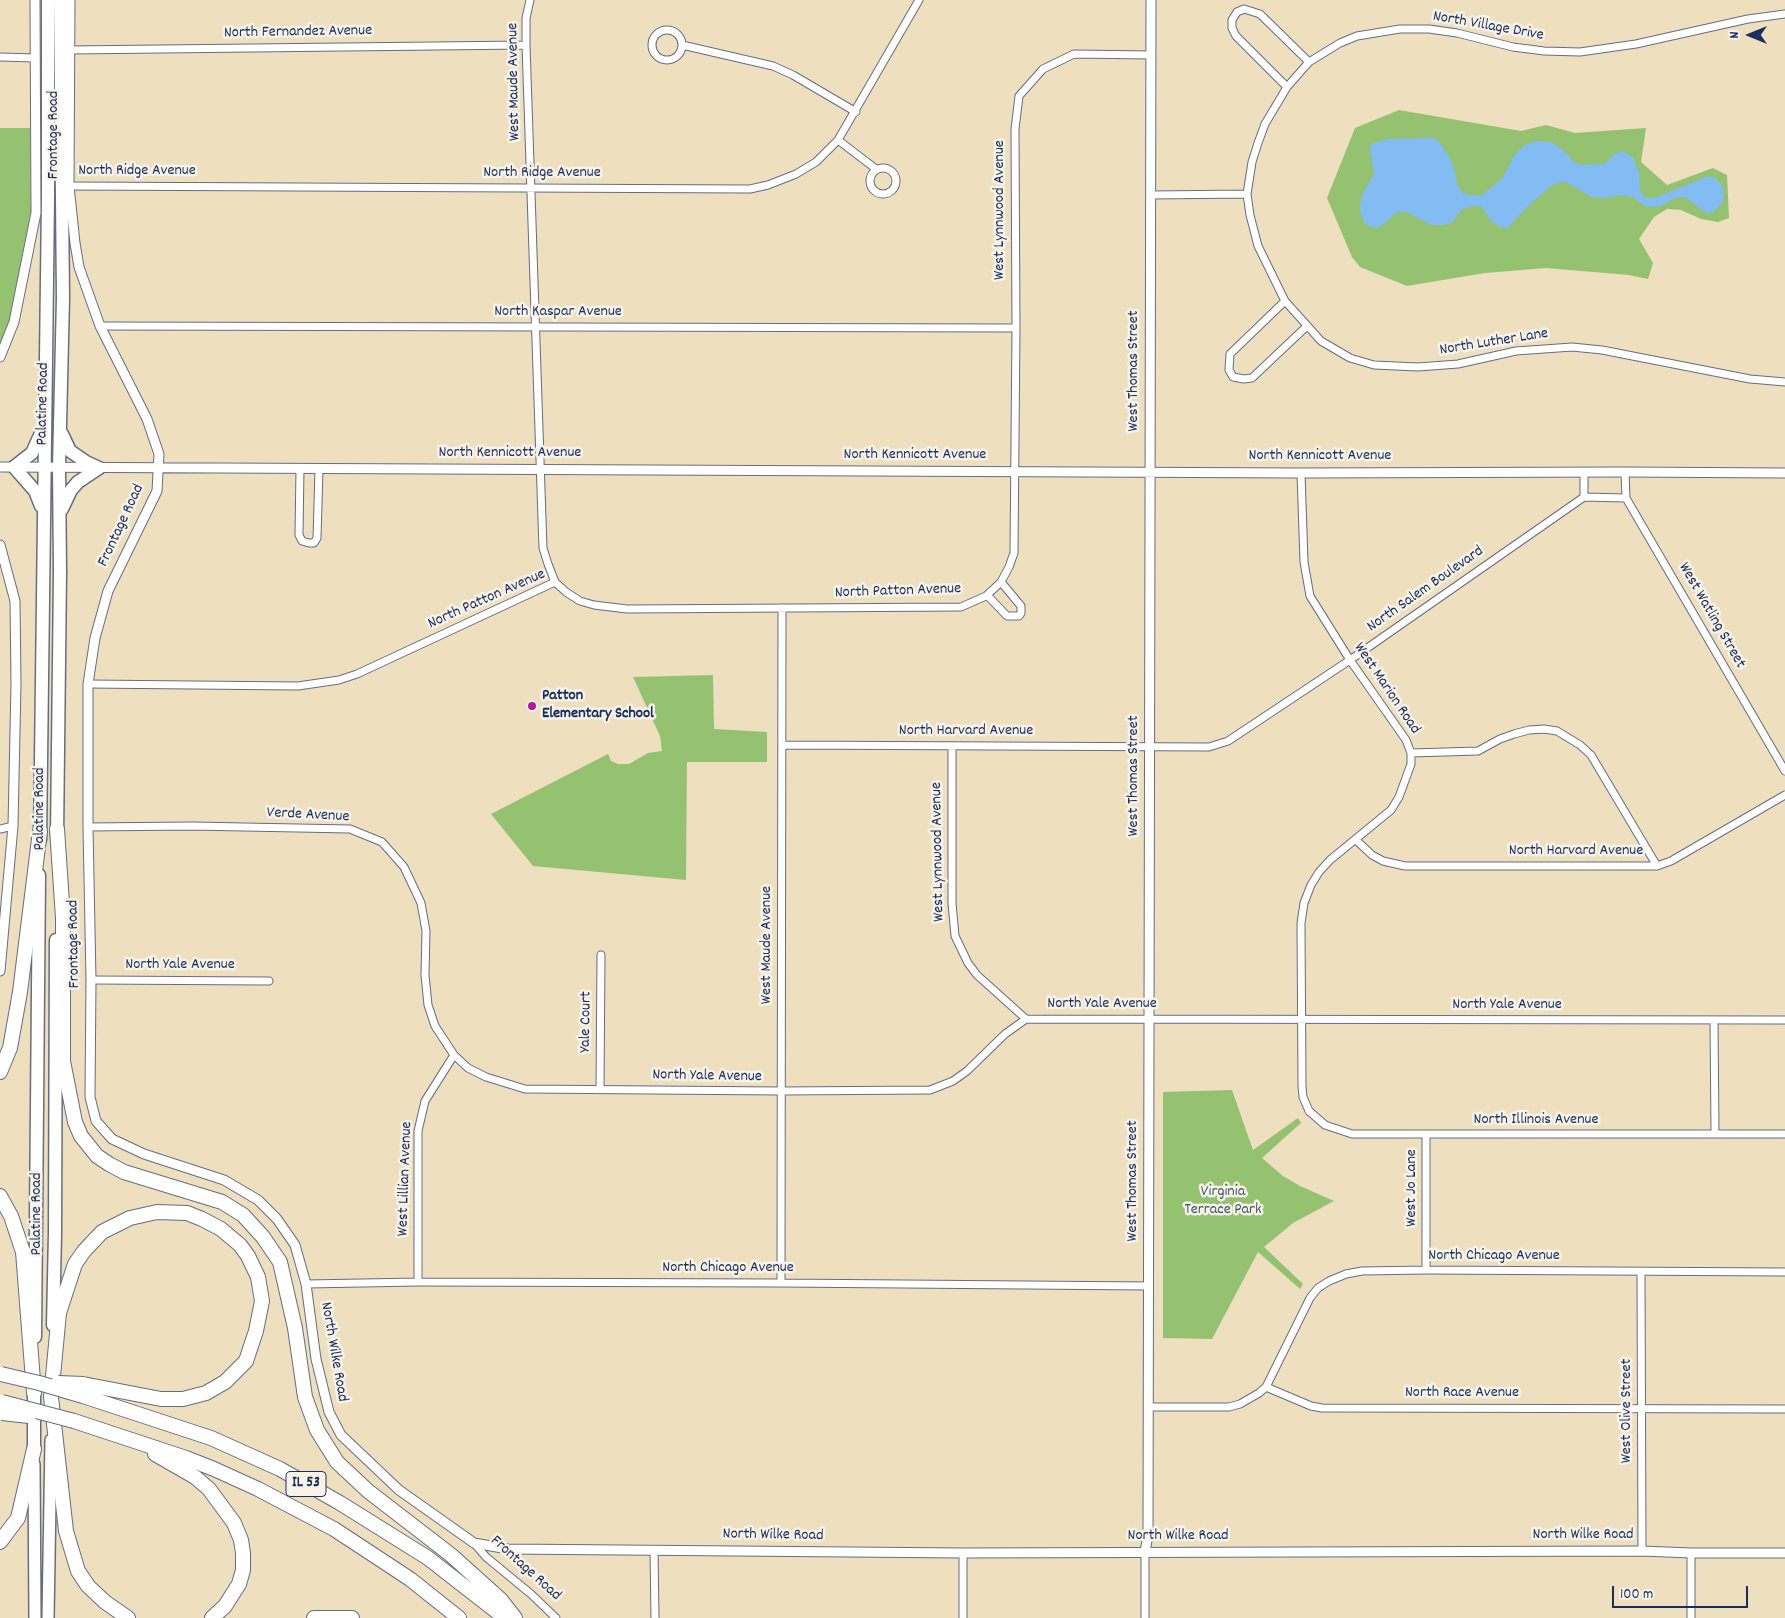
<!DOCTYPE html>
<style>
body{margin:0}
#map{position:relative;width:1785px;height:1618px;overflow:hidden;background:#eedfbf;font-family:Dekko,sans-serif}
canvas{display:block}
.north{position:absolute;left:1725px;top:10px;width:50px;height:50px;-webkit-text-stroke:4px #f7f3e8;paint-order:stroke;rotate:270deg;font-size:14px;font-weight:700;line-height:20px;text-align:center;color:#1b2f5e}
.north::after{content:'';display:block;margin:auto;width:18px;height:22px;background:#1b2f5e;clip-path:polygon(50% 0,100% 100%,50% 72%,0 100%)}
.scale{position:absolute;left:1612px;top:1586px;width:136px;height:22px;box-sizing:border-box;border:2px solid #1b2f5e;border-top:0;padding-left:6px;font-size:15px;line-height:18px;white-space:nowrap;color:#1b2f5e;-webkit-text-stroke:4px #f7f3e8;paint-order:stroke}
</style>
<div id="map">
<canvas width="1785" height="1618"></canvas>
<div class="north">N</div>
<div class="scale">100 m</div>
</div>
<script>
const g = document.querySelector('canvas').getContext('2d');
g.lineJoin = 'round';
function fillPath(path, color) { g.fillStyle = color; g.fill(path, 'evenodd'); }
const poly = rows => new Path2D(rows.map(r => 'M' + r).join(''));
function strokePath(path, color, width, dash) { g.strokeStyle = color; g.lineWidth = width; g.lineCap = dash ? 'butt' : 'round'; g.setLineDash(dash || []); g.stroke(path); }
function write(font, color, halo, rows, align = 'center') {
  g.font = font + ' Dekko,sans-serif'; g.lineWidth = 5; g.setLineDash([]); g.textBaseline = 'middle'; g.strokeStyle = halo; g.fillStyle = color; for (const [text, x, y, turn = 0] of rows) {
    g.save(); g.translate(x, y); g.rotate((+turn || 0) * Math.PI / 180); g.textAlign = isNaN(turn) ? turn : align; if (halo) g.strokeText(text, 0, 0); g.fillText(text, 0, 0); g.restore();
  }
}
const green = poly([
 [1399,110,1521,131,1546,125,1575,133,1646,128,1641,162,1667,185,1713,168,1727,175,1729,218,1718,222,1701,219,1681,210,1667,209,1654,217,1639,239,1653,263,1648,279,1629,275,1546,268,1485,273,1407,286,1360,267,1352,257,1327,198,1355,128],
 [0,128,30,128,31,211,10,318,0,344],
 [713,675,714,729,767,732,767,762,687,762,686,880,533,866,491,814,608,754,611,761,618,764,629,764,648,753,662,751,660,736,633,677],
 [1232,1090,1253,1150,1298,1118,1301,1123,1262,1158,1283,1176,1300,1186,1334,1201,1293,1223,1264,1247,1303,1284,1300,1289,1258,1252,1212,1339,1163,1338,1163,1092]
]);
const water = poly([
 [1435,138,1441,144,1453,164,1457,184,1463,193,1469,195,1481,196,1492,187,1503,177,1514,156,1524,145,1537,141,1551,142,1562,149,1575,163,1582,165,1605,164,1614,154,1622,151,1633,157,1639,173,1640,191,1646,198,1655,198,1706,177,1714,177,1720,183,1724,190,1723,202,1713,212,1706,213,1685,197,1675,198,1661,206,1647,207,1633,197,1620,195,1605,198,1591,197,1564,181,1552,185,1524,210,1508,228,1500,227,1491,221,1481,206,1471,206,1461,210,1453,222,1443,225,1432,225,1406,212,1397,212,1384,224,1376,228,1365,224,1360,212,1360,204,1363,193,1374,174,1370,150,1371,144,1388,139]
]);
const minor = poly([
 [530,0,526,18,526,45,543,548,548,564,555,582,566,592,580,601,594,605,627,609,961,607,986,596,1001,582,1009,567,1014,553,1016,328,1015,129,1019,96,1043,69,1074,54,1151,55],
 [1785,14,1748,19,1636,44,1580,52,1544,51,1513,47,1457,33,1429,29,1400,29,1357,36,1340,43,1309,62,1287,87,1265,124,1258,143,1252,162,1247,194,1250,215,1258,246,1285,301,1321,341,1350,358,1374,365,1418,367,1458,364,1516,351,1572,347,1602,350,1750,379,1785,382],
 '652 45a15 15 0 1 1 30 0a15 15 0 1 1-30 0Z',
 [682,45,773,66,793,75,856,112],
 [70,50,526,45],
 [0,57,35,58],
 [1287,87,1236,36,1232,28,1232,20,1237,12,1244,9,1260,14,1309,62],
 [838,140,876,169],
 '870 181a13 13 0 1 1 26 0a13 13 0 1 1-26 0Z',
 [69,186,750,189,768,185,796,174,816,162,838,140,919,0],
 [1151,195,1247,194],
 [1285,301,1230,354,1229,370,1233,377,1244,379,1252,378,1307,326],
 [100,326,1016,328],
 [300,468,299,535,302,541,309,543,314,543,317,538,319,469],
 [1625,472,1626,498,1785,771],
 [1301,473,1304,562,1310,596,1350,660,1406,740,1411,753,1411,764,1399,797,1391,810,1330,860,1319,872,1311,885,1304,903,1301,923,1302,1086,1303,1097,1309,1111,1325,1125,1352,1134,1785,1134],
 [1584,497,1626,498],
 [987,595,1007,616,1019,616,1021,613,1021,606,1001,582],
 [88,684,298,686,339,680,357,674,555,582],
 [783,745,1209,747,1228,741,1350,660,1584,497,1584,472],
 [952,746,952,903,955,936,968,963,977,975,1026,1019],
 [1411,753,1478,751,1500,739,1514,734,1529,730,1544,729,1557,731,1580,745,1591,755,1657,866],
 [88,827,192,826,350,829,382,842,404,867,421,903,426,931,425,975,428,1005,435,1026,454,1055,468,1068,486,1077,525,1089,781,1091,930,1090,953,1081,967,1071,1005,1034,1026,1019,1785,1020],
 [0,829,13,826],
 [1356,840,1372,855,1383,861,1405,866,1657,866,1671,861,1785,795],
 [91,980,269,981],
 [1714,1020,1715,1134],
 [600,1090,601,955],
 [1426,1135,1426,1270],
 [1641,1272,1642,1551],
 [418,1282,418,1131,425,1101,454,1055],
 [781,1283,782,608],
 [306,1284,418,1282,781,1283,1149,1286],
 [1266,1387,1311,1406,1322,1408,1785,1409],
 [1148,1407,1229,1407,1240,1404,1259,1393,1266,1387,1310,1298,1318,1288,1329,1281,1346,1274,1362,1271,1426,1270,1785,1272],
 [474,1543,486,1557,531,1594,556,1618],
 [654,1550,655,1618],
 [963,1553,963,1618],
 [1145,1618,1145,1552],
 [1691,1618,1691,1553]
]);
const tertiary = poly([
 [70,0,69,186,75,243,79,267,100,326,147,419,159,454,157,491,108,591,95,638,88,684,88,827,91,980,90,1097,96,1121,112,1139,144,1154,224,1180,258,1200,277,1219,295,1245,306,1284,316,1359,329,1412,341,1435,399,1490,474,1543,508,1549,963,1553,1642,1551,1691,1553,1785,1553],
 [0,357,14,322,36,213,35,0],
 [0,467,1301,473,1625,472,1785,473],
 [0,545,15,601,16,683,13,826,0,971],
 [1145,1552,1148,1535,1151,0]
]);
const primary = poly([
 [34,1464,35,1618],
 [48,1618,51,1440]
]);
const trunk = poly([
 [62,434,70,451,86,462,99,468],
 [41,506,35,491,14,467,32,453,42,431],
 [62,509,71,490,78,482,99,468],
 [57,837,60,572,59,467,63,298,60,0],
 [40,840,48,198,48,0],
 [53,1325,55,1233,56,940],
 [35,1337,39,875],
 [34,1382,34,1449]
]);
const motorway = poly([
 [57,829,63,918,63,1061,75,1122,81,1136,97,1156,109,1164,124,1172,222,1202,243,1215,263,1237,280,1262,295,1328,305,1397,317,1430,337,1462,368,1491,451,1555,501,1600,515,1618],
 [0,1072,10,1048,20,992,40,831],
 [0,1196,11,1216,23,1252,34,1393],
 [83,1384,161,1399,183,1399,206,1393,225,1382,246,1361,256,1331,262,1301,258,1277,248,1256,240,1245,221,1229,202,1219,187,1213,157,1212,130,1218,102,1232,84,1251,75,1264,59,1313,51,1397,66,1531,78,1571,88,1586,105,1602,128,1618],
 [83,1396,211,1438,280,1469,340,1503,428,1558,505,1618],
 [74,1421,186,1458,214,1469,258,1489,334,1529,410,1579,459,1618],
 [155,1454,195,1477,209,1489,234,1523,241,1540,243,1553,243,1570,239,1584,225,1606,212,1618],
 [0,1542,18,1518,34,1449],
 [314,1618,352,1618]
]);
const motorwayBridge = poly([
 [1,1374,39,1383,83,1396],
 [58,1383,83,1384],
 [2,1402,74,1421],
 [2,1413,29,1416]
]);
const markers = [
 [532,706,5,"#b5179e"]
];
const shields = [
 [306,1484,40]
];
const shieldNames = [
 ["IL 53",306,1484]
];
const streetNames = [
 ["North Village Drive",1488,27,10],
 ["North Fernandez Avenue",298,33,-1],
 ["West Maude Avenue",515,82,-91],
 ["Frontage Road",55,135,-90],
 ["North Ridge Avenue",137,172],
 ["North Ridge Avenue",542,174],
 ["West Lynnwood Avenue",1001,210,-90],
 ["North Kaspar Avenue",558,313],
 ["North Luther Lane",1494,343,-9],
 ["West Thomas Street",1135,371,-90],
 ["Palatine Road",44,404,-89],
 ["North Kennicott Avenue",510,454],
 ["North Kennicott Avenue",915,456],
 ["North Kennicott Avenue",1320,457],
 ["Frontage Road",122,526,-65],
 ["North Salem Boulevard",1426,590,-35],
 ["North Patton Avenue",898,592,-2],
 ["North Patton Avenue",487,600,-24],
 ["West Watling Street",1711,616,60],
 ["West Marion Road",1386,689,56],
 ["North Harvard Avenue",966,732],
 ["West Thomas Street",1135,776,-90],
 ["Palatine Road",41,809,-90],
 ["Verde Avenue",308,816,3],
 ["West Lynnwood Avenue",939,852,-91],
 ["North Harvard Avenue",1576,852],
 ["Frontage Road",75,944,-91],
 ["West Maude Avenue",768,945,-90],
 ["North Yale Avenue",180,966],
 ["North Yale Avenue",1102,1005],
 ["North Yale Avenue",1507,1006],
 ["Yale Court",587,1022,-89],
 ["North Yale Avenue",707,1077,1],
 ["North Illinois Avenue",1536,1121],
 ["West Lillian Avenue",406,1179,-88],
 ["West Thomas Street",1134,1181,-90],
 ["West Jo Lane",1413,1188,-90],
 ["Palatine Road",38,1214,-90],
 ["North Chicago Avenue",1494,1257],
 ["North Chicago Avenue",728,1269],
 ["North Wilke Road",333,1352,80],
 ["North Race Avenue",1462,1394],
 ["West Olive Street",1628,1411,-90],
 ["North Wilke Road",773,1536,1],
 ["North Wilke Road",1583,1536],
 ["North Wilke Road",1178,1537],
 ["Frontage Road",525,1569,42]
];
const poiNames = [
 ["Patton",542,697],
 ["Elementary School",542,715]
];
const parkNames = [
 ["Virginia",1223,1193],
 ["Terrace Park",1223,1211]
];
fillPath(green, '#94c271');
fillPath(water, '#83bbf3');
strokePath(minor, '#656d80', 9);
strokePath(tertiary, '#656d80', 11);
strokePath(primary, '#656d80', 14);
strokePath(trunk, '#656d80', 15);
strokePath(motorway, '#656d80', 16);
strokePath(minor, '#fff', 7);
strokePath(tertiary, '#fff', 9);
strokePath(primary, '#fff', 11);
strokePath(trunk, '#fff', 12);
strokePath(motorway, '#fff', 14);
strokePath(motorwayBridge, '#656d80', 16, []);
strokePath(motorwayBridge, '#fff', 14);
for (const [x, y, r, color] of markers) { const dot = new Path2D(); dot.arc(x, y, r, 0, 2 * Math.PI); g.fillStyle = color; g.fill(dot); strokePath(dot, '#f7f3e8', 2); }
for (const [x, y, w] of shields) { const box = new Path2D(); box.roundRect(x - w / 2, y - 12.5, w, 25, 4); g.fillStyle = '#f7f3e8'; g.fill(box); strokePath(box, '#1b2f5e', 1); }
write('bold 15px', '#1b2f5e', null, shieldNames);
write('16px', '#1b2f5e', '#f7f3e8', streetNames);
write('bold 16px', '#1b2f5e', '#f7f3e8', poiNames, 'left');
write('16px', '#3f5b64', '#f7f3e8', parkNames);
</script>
